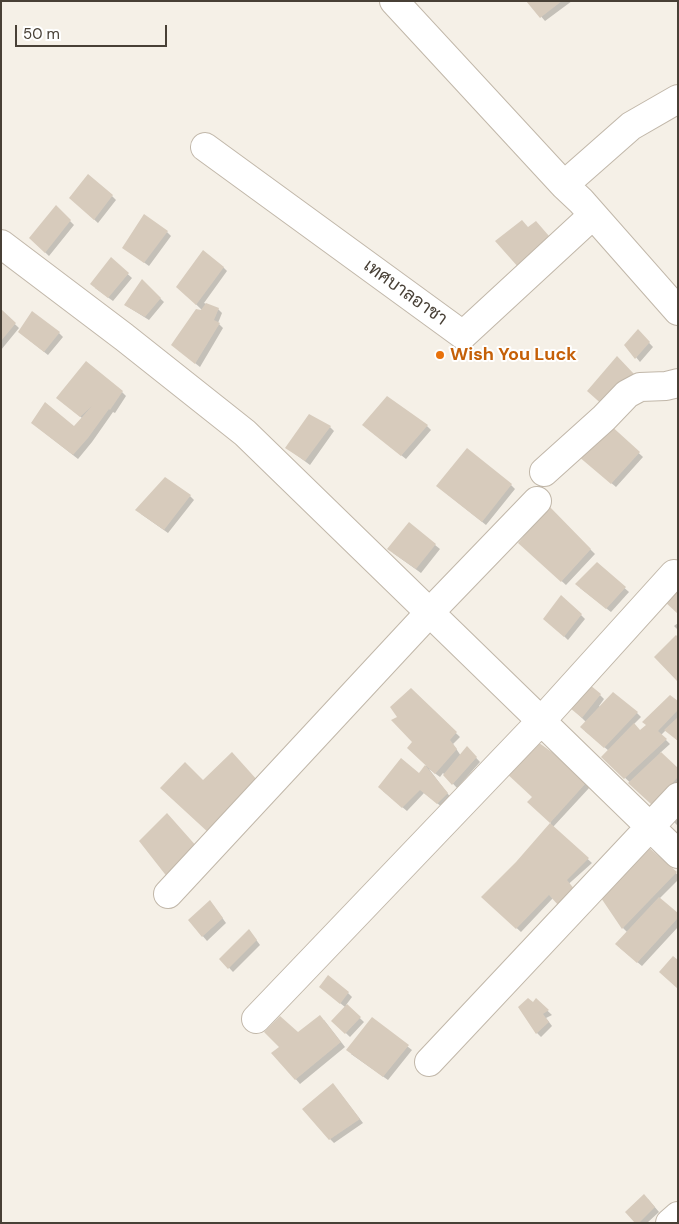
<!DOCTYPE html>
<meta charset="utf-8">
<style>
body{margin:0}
#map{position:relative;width:679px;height:1224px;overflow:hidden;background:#f5f0e7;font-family:"DM Sans",sans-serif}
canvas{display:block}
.frame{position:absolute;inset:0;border:2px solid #484036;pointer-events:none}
.scale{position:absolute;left:15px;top:25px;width:152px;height:22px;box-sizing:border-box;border:2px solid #484036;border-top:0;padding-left:6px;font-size:15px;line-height:18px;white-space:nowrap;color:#484036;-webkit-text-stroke:4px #fff;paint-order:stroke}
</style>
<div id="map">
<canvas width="679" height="1224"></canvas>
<div class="frame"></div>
<div class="scale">50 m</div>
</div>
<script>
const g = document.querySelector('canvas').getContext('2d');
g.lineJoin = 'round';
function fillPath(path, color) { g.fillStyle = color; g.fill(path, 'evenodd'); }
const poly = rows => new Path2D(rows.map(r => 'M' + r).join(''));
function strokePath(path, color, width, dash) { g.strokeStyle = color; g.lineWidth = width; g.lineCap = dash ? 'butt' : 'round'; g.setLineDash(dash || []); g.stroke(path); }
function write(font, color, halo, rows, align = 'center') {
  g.font = font + ' "DM Sans",Sarabun,sans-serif'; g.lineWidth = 4; g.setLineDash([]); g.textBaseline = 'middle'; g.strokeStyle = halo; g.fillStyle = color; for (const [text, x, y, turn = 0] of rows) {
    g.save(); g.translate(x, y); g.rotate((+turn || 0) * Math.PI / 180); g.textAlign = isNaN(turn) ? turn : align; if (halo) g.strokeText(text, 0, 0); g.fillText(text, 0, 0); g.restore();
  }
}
const shadow = poly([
 [528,1,572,1,545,21],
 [112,196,116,200,98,223,75,202],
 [56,207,74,225,49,256,30,238],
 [167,232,171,236,149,266,124,248],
 [111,259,132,278,113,301,95,288],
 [223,267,227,271,204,303,218,309,222,313,218,323,223,328,200,367,177,349,202,310,182,291],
 [142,281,164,302,149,320,125,305],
 [1,311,19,328,1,350],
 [638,331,653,347,640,362,626,345],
 [59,333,63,337,48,355,24,336],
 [122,392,126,396,115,413,113,412,92,442,78,459,32,423,74,428,82,418,62,402],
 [608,425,643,457,616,487,584,460],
 [427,426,431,430,406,459,368,429],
 [330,427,334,431,310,465,287,448],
 [511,485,515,489,486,525,442,490],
 [190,496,194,500,168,533,141,514],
 [549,508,595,554,566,585,524,547],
 [409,524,440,549,421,573,393,553],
 [597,564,629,592,611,612,580,588],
 [581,615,585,619,568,640,545,618],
 [678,623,678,630,674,626],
 [411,690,460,737,453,744,461,756,467,748,480,762,457,788,443,773,440,777,429,769,451,798,442,807,424,793,407,811,383,791,419,775,427,765,399,717],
 [600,695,604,699,599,706,600,707,637,713,641,717,634,724,640,731,678,703,678,741,666,730,661,735,670,744,660,753,678,770,678,785,657,808,603,757,609,751,585,731,586,722,572,708],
 [535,742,590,787,553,827,592,863,553,898,521,932,487,901,551,823,529,802,534,797],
 [678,814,678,826,673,821],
 [646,846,678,875,678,880,659,899,678,914,678,927,642,966,620,948,627,932,623,928],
 [213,905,226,923,207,941,190,921],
 [249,930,260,945,233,972,221,959],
 [325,991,348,993,352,997,346,1005,364,1022,350,1037,333,1021,345,1007],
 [536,1000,552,1015,546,1018,552,1026,541,1037,537,1033,533,1004],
 [372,1019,412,1050,388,1080,351,1054],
 [324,1020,345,1047,300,1084,273,1053,298,1034],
 [337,1089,363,1123,334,1143,330,1139],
 [648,1199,659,1212,647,1223,637,1223]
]);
const building = poly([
 [526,1,562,1,540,18],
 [88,174,113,195,94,220,69,198],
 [56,205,71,220,45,253,29,238],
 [144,214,168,231,144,263,122,248],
 [522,220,528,227,536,221,549,236,519,268,495,241],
 [203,250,224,267,196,305,176,287],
 [111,257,129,273,108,298,90,284],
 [142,279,161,298,145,317,124,305],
 [206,303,219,308,214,320,220,323,195,364,171,345,196,309,201,310],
 [1,309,16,323,1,341],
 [32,311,60,332,44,352,18,332],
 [638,329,650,342,635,359,624,345],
 [617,356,634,374,605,407,587,391],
 [86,361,123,391,110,410,109,409,88,438,73,455,31,423,45,402,74,426,92,406,80,417,56,398],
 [387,396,428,425,401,456,362,425],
 [309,414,331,426,305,461,285,448],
 [608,423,640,452,611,484,578,456],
 [467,448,512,484,482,522,436,486],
 [165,477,191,495,164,530,135,510],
 [549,506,591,549,561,582,518,543],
 [409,522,436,544,416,569,387,549],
 [597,562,626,587,606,609,575,584],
 [678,586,678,614,664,601],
 [561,595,582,614,564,637,543,619],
 [676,635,678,637,677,681,654,657],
 [590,685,601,694,582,718,570,708],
 [411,688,457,732,450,740,457,749,435,774,407,748,412,742,391,720,397,717,390,707],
 [613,692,638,712,604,748,580,727],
 [670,695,678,701,678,710,658,731,667,739,624,779,601,757,634,723,640,730,646,725,642,722],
 [678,717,678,741,664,730],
 [535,740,567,763,587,782,550,823,527,802,532,797,505,772],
 [467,746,477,757,452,785,443,775],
 [232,752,258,781,210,834,160,788,185,762,203,780],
 [661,752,678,768,678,777,652,805,628,783],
 [401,758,419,773,425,765,448,793,437,804,420,790,402,808,378,787],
 [167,813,198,848,168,878,139,841],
 [550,823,589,858,567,880,575,890,559,906,549,895,516,929,481,897,516,862],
 [646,845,677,872,622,929,597,892],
 [659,897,678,913,678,918,637,963,615,944],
 [210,900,223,918,202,937,188,920],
 [249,929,257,940,228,969,219,959],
 [673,956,678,960,678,989,659,972],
 [328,975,349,992,340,1004,319,987],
 [528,998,533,1002,536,998,549,1010,543,1014,549,1022,536,1034,518,1007],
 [347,1004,361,1017,345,1034,331,1021],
 [320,1015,341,1042,295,1080,271,1053,279,1047,264,1032,280,1016,298,1032],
 [372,1017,409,1045,383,1077,346,1050],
 [333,1083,360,1119,329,1140,302,1109],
 [644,1194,655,1207,639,1223,635,1223,625,1212]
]);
const minor = poly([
 [394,1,564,185,581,201,678,311],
 [205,147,463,335,593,215],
 [564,185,631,126,678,99],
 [1,244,124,337,245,433,678,854],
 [544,472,604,418,627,394,640,387,666,386,678,383],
 [168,894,430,612,537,501],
 [256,1019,541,721,674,574],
 [429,1062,678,797],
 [670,1223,678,1216]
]);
const markers = [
 [440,355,5,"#e8710a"]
];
const streetNames = [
 ["เทศบาลอาชา",405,293,36]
];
const foodNames = [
 ["Wish You Luck",450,355]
];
fillPath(shadow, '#0003');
fillPath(building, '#d7cbbc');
strokePath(minor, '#c1b7a9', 30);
strokePath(minor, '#fff', 28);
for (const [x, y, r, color] of markers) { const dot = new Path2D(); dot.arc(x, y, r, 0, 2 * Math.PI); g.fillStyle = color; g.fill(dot); strokePath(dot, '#fff', 2); }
write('18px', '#484036', '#fff', streetNames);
write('bold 18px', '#c56008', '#fff', foodNames, 'left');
</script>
